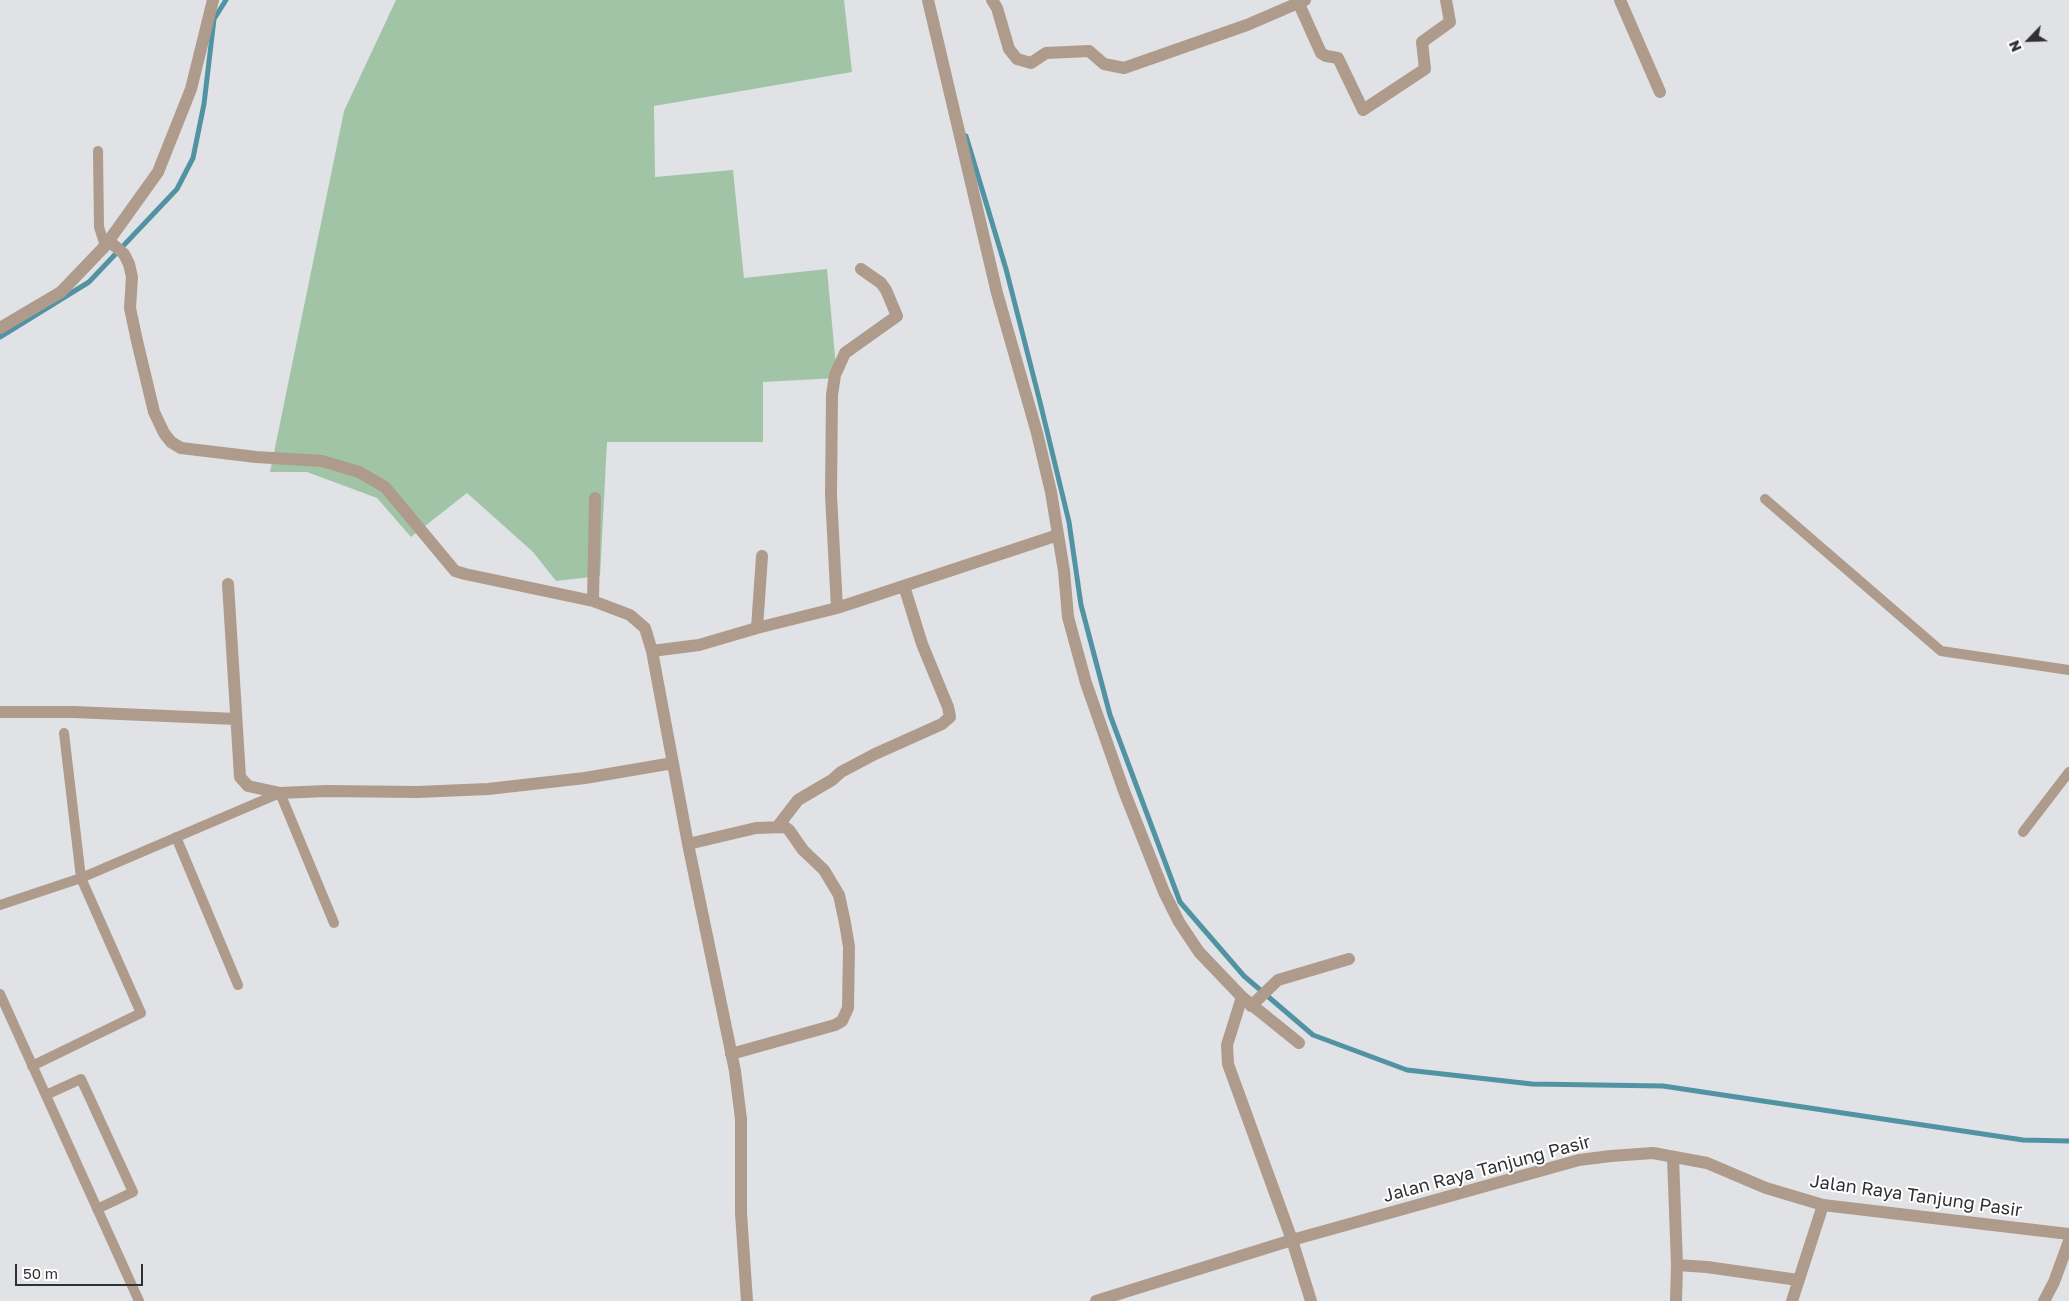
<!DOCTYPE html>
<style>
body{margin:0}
#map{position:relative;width:2069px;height:1301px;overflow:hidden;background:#e1e2e5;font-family:"Golos Text",sans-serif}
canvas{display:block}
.north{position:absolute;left:2004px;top:15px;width:50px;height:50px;-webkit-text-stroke:4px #fff;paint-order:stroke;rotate:246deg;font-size:14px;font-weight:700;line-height:20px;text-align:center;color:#313132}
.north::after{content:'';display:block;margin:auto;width:18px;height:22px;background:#313132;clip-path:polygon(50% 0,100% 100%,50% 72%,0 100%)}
.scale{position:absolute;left:15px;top:1264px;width:128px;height:22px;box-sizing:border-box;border:2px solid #313132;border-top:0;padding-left:6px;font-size:15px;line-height:18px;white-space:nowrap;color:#313132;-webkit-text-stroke:4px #fff;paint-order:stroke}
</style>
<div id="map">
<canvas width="2069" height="1301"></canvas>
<div class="north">N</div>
<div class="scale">50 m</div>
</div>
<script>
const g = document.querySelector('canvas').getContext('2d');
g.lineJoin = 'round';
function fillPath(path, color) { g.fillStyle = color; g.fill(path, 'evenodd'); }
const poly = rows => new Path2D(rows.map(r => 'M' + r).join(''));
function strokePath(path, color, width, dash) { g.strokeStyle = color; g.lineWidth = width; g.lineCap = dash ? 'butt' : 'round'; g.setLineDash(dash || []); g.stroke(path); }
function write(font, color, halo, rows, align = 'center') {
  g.font = font + ' "Golos Text",sans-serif'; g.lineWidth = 4; g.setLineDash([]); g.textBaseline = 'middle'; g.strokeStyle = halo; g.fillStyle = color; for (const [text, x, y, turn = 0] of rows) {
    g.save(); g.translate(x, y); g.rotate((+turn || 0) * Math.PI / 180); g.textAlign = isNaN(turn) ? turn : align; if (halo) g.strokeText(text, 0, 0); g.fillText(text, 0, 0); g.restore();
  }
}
const green = poly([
 [396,0,844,0,852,72,654,106,655,177,733,170,744,278,827,269,837,378,763,382,763,442,607,442,600,576,556,581,533,552,467,493,411,537,377,498,307,472,270,472,344,111]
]);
const stream = poly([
 [966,136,1006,269,1040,402,1069,522,1081,605,1110,715,1180,902,1244,976,1313,1035,1407,1070,1532,1084,1663,1086,2023,1140,2069,1141],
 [0,337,89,282,177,189,193,158,204,104,214,19,226,0]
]);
const service = poly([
 [98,151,99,227,105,246],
 [1765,499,1941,651,2069,670],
 [2023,832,2069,772],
 [176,837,238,985],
 [0,905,81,878,280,793,334,923],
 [0,994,139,1301],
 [32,1066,141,1013,81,878,64,733],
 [46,1095,81,1079,133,1192,97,1209]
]);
const minor = poly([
 [928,0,997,293,1037,433,1051,492,1064,571,1068,617,1086,683,1124,791,1164,892,1179,922,1199,952,1242,997,1299,1043],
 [992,0,997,8,1009,49,1017,59,1031,63,1046,53,1089,51,1104,64,1124,68,1247,25,1305,0],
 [1620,0,1660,92],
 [1299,4,1321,53,1326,56,1338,58,1363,110,1425,69,1422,42,1450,22,1446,0],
 [109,241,124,254,129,264,132,277,130,308,137,341,154,412,164,433,171,442,181,448,256,457,322,461,359,472,385,487,455,571,465,574,593,601,630,615,645,628,652,651,688,844,735,1071,741,1119,741,1213,747,1301],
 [0,328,61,292,105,246,158,172,191,89,213,0],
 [228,584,240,777,248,786,280,793,326,791,417,792,488,789,585,778,673,763],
 [593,601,595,498],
 [837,608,831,495,832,395,835,375,845,353,897,316,886,290,881,283,861,269],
 [757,628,762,556],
 [652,651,699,645,757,628,837,608,1058,535],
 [0,712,74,712,236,719],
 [778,826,798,800,832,780,841,772,875,754,942,724,950,717,948,707,922,644,904,586],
 [688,844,756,828,785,827,789,830,803,850,824,870,839,895,845,923,849,947,848,1008,842,1021,835,1025,731,1054],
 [1242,997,1227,1045,1228,1064,1292,1240,1311,1301],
 [1251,1006,1278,980,1349,959],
 [1673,1157,1677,1265,1676,1301],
 [1677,1265,1707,1267,1798,1280],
 [1792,1301,1823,1205],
 [2044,1301,2054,1282,2069,1241]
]);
const tertiary = poly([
 [1096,1301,1292,1240,1579,1160,1611,1156,1653,1153,1707,1163,1766,1188,1823,1205,2069,1234]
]);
const streetNames = [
 ["Jalan Raya Tanjung Pasir",1487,1169,-15],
 ["Jalan Raya Tanjung Pasir",1916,1196,8]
];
fillPath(green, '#a1c4a7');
strokePath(stream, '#5293a3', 5);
strokePath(service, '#ae9b8b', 10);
strokePath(minor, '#ae9b8b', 12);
strokePath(tertiary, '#ae9b8b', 12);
write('18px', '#313132', '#fff', streetNames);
</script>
